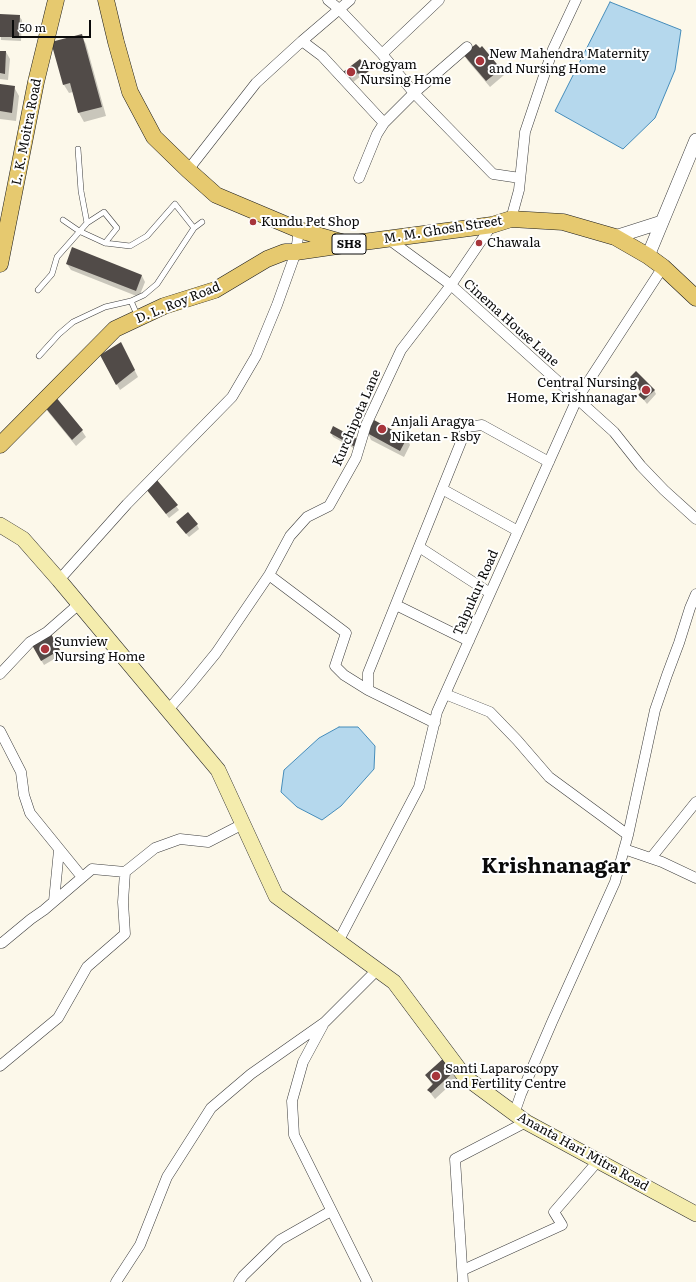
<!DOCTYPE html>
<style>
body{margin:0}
#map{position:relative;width:696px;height:1282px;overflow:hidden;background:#fcf8ea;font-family:Literata,serif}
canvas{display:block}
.scale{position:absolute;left:12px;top:20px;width:79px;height:18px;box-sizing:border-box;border:2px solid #0a0a0a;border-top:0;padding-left:5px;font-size:12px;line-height:14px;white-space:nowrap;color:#0a0a0a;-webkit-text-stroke:3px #fff;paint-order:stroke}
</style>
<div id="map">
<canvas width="696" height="1282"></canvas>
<div class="scale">50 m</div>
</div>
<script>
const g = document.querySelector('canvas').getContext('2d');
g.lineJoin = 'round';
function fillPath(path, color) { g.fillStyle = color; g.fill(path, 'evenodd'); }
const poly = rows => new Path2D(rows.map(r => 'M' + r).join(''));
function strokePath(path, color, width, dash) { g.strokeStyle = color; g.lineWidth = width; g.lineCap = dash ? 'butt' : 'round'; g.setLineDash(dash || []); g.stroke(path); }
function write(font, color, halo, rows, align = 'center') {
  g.font = font + ' Literata,serif'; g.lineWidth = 4; g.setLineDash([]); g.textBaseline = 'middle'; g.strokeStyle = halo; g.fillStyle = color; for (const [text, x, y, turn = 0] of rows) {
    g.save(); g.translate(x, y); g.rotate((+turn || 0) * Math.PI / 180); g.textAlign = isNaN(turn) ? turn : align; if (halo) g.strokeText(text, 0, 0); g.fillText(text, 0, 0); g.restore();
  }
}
const water = poly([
 [610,2,681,30,675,70,655,118,623,149,555,111,610,2],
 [339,727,358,727,375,746,374,769,341,806,322,820,297,807,281,792,284,770,319,738,339,727]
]);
const shadow = poly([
 [0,15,19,16,22,20,21,41,1,40],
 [81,35,86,44,106,116,84,122,79,113,73,92,69,93,64,85,52,43],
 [0,52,6,52,10,59,8,80,0,79],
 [464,55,500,69,504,75,490,87,468,61],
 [360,61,361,76,352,83,347,76],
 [369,73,371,76,364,81,362,78],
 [0,85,14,87,19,96,16,121,0,119],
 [67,264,142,276,145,282,139,297,71,270],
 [124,349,138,377,120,390,101,356],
 [631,377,654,390,656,394,647,404,640,395,642,393,638,386],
 [55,398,82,431,86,437,76,446,49,413,45,407],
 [331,433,358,441,357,450,333,437],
 [368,433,407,438,410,445,404,457,371,440],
 [157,481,179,510,169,518,150,493],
 [197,525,199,529,189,537,179,526],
 [50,636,61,655,44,665,33,646],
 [445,1058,460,1076,435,1099,428,1090,433,1086,426,1075]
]);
const building = poly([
 [0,14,20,15,19,37,0,37],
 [82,34,102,107,78,113,70,83,63,85,51,42],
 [476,44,480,48,482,46,501,69,486,81,463,54],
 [0,51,6,51,5,74,0,73],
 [360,59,369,71,361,77,358,73,349,79,343,72],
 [0,84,15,86,12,113,0,111],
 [72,247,142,275,136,291,66,264],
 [121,342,135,370,116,385,100,355],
 [636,371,655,390,644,400,638,395,641,392,637,387,638,385,630,377],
 [55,396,83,430,72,440,44,406],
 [374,420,407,438,400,451,367,433],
 [333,426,359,440,355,447,330,433],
 [157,480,178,505,166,514,146,489],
 [188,512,198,524,186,534,176,522],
 [51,634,60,650,41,661,32,645],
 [445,1057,457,1069,431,1093,427,1090,433,1084,425,1075]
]);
const service = poly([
 [78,149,81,191,87,223],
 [63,220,79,231,105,243,130,246,147,236,175,204,194,228],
 [38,290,52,274,57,257,87,223,104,212,117,228,105,243],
 [131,301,138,317],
 [39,356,59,334,73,322,105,307,131,301,144,295,157,284,194,228,202,222]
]);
const minor = poly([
 [328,0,339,9,382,54,414,93,493,174,520,178],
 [302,41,322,56,384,123],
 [382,54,439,0],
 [188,170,256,83,302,41,350,0],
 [359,178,377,134,384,123,414,93,467,47],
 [511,219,519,190,525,132,553,49,576,0],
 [387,238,451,285,614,432,641,466,664,490,696,519],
 [442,489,518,531],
 [419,547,490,593],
 [269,575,346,633,335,666,344,675,368,690],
 [59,580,127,504,232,397,256,356,277,305,296,252,299,230],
 [396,605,469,641],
 [0,674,30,642,47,632,79,604],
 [445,694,490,712,517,740,549,777,628,835],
 [168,710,189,686,216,653,269,575,290,536,307,517,329,506,356,458,366,425,401,350,451,285,492,225],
 [435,723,368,690,368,673,467,427,482,425,549,462],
 [0,731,21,772,24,795,30,813,82,877],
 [624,849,662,862,696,878],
 [651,858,696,802],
 [54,901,59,850],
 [338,942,419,787,437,712,577,399,663,267],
 [0,943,2,943,31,919,44,910,92,869,125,872],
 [323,1025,303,1062,292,1101,294,1135,367,1282],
 [0,1066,58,1018,87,967,125,934,123,902,125,872,155,848,180,839,208,842,243,824],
 [514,1114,521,1094,552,1022,615,882,628,835,655,710,667,675,679,643,690,608,696,594],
 [463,1270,562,1225,554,1212,598,1161],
 [116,1282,140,1245,167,1177,211,1108,251,1074,325,1022,377,970],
 [239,1282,243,1276,280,1240,331,1211],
 [463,1282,455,1159,526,1122]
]);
const tertiary = poly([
 [615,237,662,222],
 [648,256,696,140]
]);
const secondary = poly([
 [0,525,23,539,59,580,218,770,276,896,394,982,465,1077,526,1122,696,1214]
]);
const primary = poly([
 [106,0,116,42,130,92,154,137,188,170,216,195,299,230,348,244,492,225,511,219,563,222,615,237,648,256,663,267,696,298],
 [0,264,36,82,56,0],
 [0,445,115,329,164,306,215,290,267,259,285,252,296,252,344,245]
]);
const markers = [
 [480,61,5,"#a7353b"],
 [351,72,5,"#a7353b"],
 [253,222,4,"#a7353b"],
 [479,243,4,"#a7353b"],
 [646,390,5,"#a7353b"],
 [382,429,5,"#a7353b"],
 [45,649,5,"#a7353b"],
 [436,1076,5,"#a7353b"]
];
const shields = [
 [349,244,34]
];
const shieldNames = [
 ["SH8",349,244]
];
const poiNames = [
 ["New Mahendra Maternity",489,54],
 ["and Nursing Home",489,69],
 ["Arogyam",360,65],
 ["Nursing Home",360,80],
 ["Kundu Pet Shop",261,222],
 ["Chawala",487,243],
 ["Central Nursing",637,383,"right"],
 ["Home, Krishnanagar",637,398,"right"],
 ["Anjali Aragya",391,422],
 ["Niketan - Rsby",391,437],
 ["Sunview",54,642],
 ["Nursing Home",54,657],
 ["Santi Laparoscopy",445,1069],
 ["and Fertility Centre",445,1084]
];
const streetNames = [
 ["L. K. Moitra Road",27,132,-79],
 ["M. M. Ghosh Street",443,230,-9],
 ["D. L. Roy Road",178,303,-22],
 ["Cinema House Lane",511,323,42],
 ["Kurchipota Lane",357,418,-67],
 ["Talpukur Road",476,593,-66],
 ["Ananta Hari Mitra Road",583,1152,29]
];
const townNames = [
 ["Krishnanagar",556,867]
];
fillPath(water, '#b5d8ed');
strokePath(water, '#458cba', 1);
fillPath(shadow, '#0003');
fillPath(building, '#514b48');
strokePath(service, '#3d3d3d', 6);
strokePath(minor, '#3d3d3d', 11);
strokePath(tertiary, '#3d3d3d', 14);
strokePath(secondary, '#2c2c2c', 16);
strokePath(primary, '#1b1b1b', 17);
strokePath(service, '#fff', 5);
strokePath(minor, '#fff', 10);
strokePath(tertiary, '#fff', 13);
strokePath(secondary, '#f4ecad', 15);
strokePath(primary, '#e6c96f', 16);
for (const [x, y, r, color] of markers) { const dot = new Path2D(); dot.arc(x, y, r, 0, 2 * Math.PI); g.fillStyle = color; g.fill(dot); strokePath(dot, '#fff', 1.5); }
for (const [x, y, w] of shields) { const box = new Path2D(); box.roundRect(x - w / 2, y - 10, w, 20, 3); g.fillStyle = '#fff'; g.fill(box); strokePath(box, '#0a0a0a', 1); }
write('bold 12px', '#0a0a0a', null, shieldNames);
write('13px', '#0a0a0a', '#fff', poiNames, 'left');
write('13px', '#0a0a0a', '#fff', streetNames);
write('bold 21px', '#0a0a0a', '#fff', townNames);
</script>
